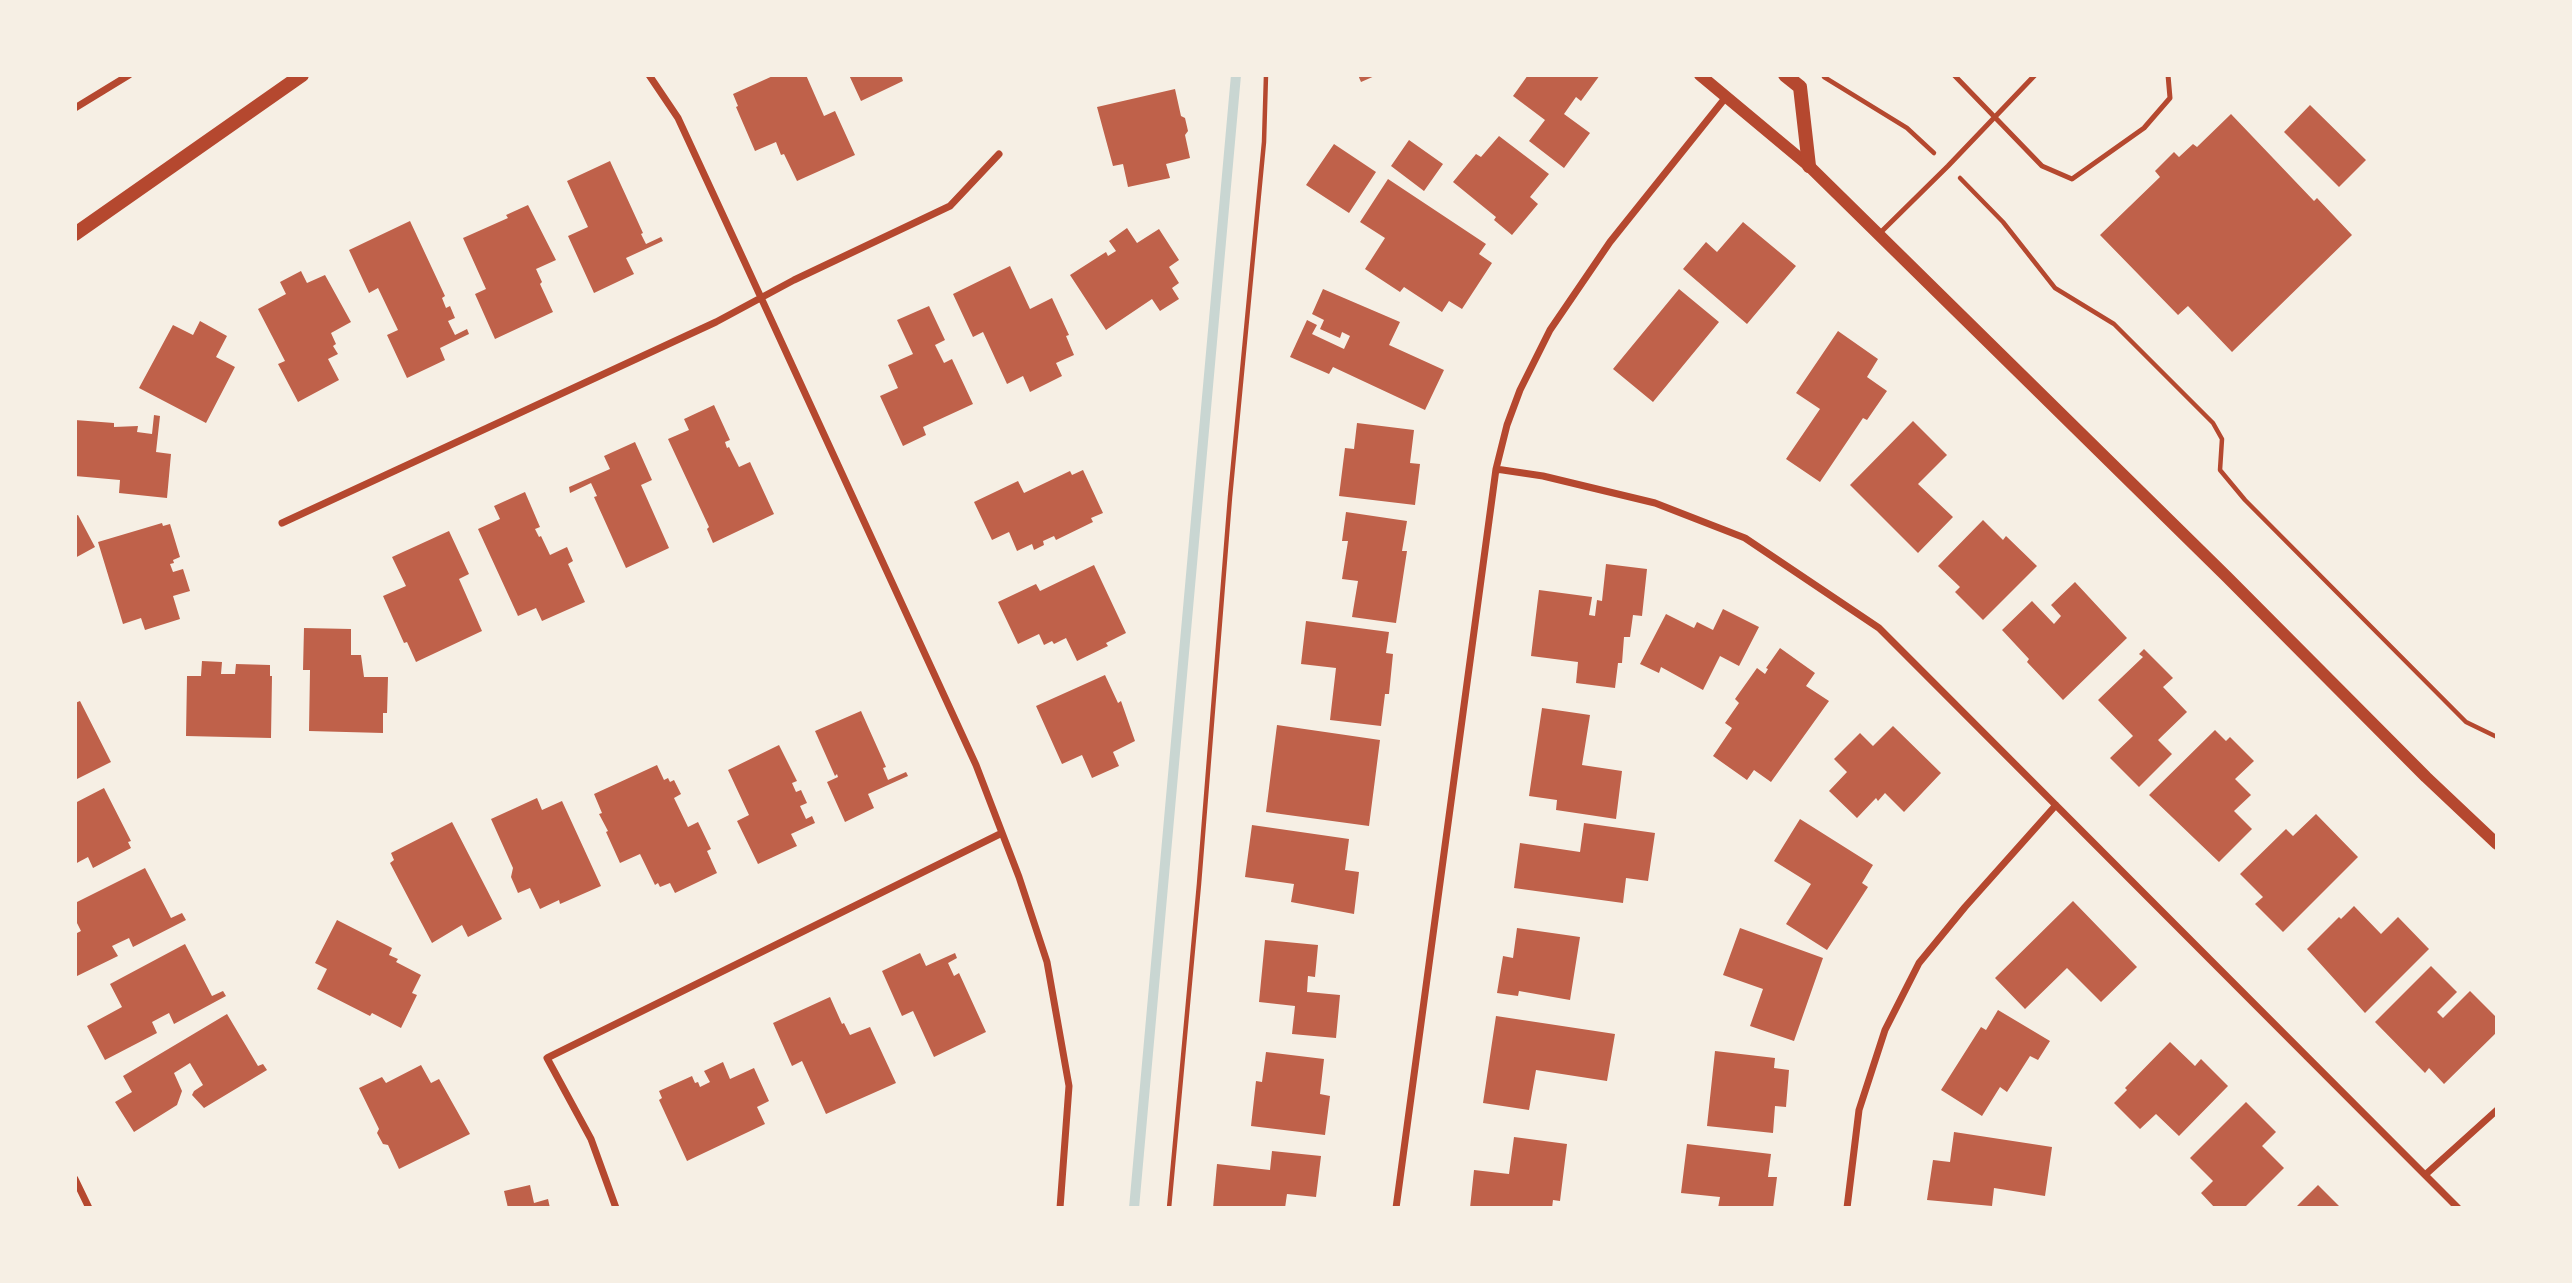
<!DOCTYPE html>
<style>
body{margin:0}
#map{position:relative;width:2572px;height:1283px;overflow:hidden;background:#f6efe4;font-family:"DM Sans",sans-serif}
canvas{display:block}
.frame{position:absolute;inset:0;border:77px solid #f6efe4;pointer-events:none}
</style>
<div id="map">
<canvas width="2572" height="1283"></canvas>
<div class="frame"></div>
</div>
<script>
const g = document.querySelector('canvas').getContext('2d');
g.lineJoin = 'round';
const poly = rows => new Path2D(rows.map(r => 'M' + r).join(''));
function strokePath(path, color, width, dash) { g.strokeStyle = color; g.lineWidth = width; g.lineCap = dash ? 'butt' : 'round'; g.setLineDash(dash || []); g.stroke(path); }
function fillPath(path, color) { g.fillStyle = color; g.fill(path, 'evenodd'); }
const stream = poly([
 [1134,1208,1236,75]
]);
const building = poly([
 [775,75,806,75,824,116,835,111,855,155,797,181,784,154,781,155,776,142,755,151,736,107,738,106,733,94],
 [849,75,901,75,903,81,861,101],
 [1358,75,1377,75,1361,82],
 [1528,75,1600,75,1581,101,1576,97,1564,114,1590,133,1564,168,1529,141,1545,120,1513,96],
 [1175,89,1181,116,1185,118,1188,131,1185,135,1190,158,1166,164,1170,178,1128,187,1123,164,1113,166,1097,107],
 [2310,105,2366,160,2339,187,2284,132],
 [2231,114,2314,201,2317,198,2352,235,2232,352,2188,306,2178,315,2100,235,2160,177,2155,171,2174,152,2179,157,2193,144,2197,147],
 [1499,136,1549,174,1530,197,1538,204,1512,235,1494,220,1496,217,1453,182,1476,154,1481,157],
 [1409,140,1443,164,1424,191,1391,166],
 [1334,144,1376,172,1349,213,1306,185],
 [610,161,643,233,641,234,646,244,661,237,663,241,626,258,634,274,594,293,568,236,588,227,567,181],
 [1388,179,1486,244,1479,254,1492,263,1462,309,1449,301,1442,312,1404,287,1400,292,1365,269,1385,238,1360,222],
 [528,205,556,260,536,269,542,282,540,284,553,312,495,339,475,294,486,289,463,238,508,218,506,215],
 [410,221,445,296,442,298,446,308,450,306,455,318,448,321,455,335,467,329,469,334,440,348,445,360,407,378,387,335,398,330,378,288,369,293,349,250],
 [1743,222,1796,266,1747,324,1683,269,1706,242,1717,252],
 [1127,228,1137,243,1159,229,1179,260,1169,267,1179,283,1172,288,1179,299,1160,311,1152,299,1106,330,1070,275,1106,252,1108,256,1116,251,1109,241],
 [1010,266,1030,309,1052,298,1069,335,1066,336,1074,355,1056,363,1062,376,1030,392,1023,376,1007,384,983,332,973,337,953,294],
 [301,271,307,283,325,275,351,322,331,333,336,344,333,346,338,354,328,359,339,380,298,402,278,364,285,361,258,309,286,294,280,282],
 [1323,289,1400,322,1389,345,1444,370,1425,410,1333,367,1329,374,1290,357,1307,320,1317,325,1312,334,1344,349,1350,336,1342,332,1340,338,1320,329,1324,320,1312,314],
 [1679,289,1719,322,1653,402,1613,369],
 [929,306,945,340,935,345,944,363,952,359,973,404,923,427,926,435,903,446,880,396,898,388,888,365,913,354,897,320],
 [200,321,227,336,216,357,235,367,206,423,139,388,173,325,193,335],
 [1838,331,1878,359,1867,377,1887,391,1867,420,1863,418,1820,482,1786,459,1820,409,1796,393],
 [714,405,730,440,725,442,727,448,729,447,739,467,750,462,774,514,713,543,707,529,709,527,668,439,689,430,684,419],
 [154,415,160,416,156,452,171,454,167,498,119,493,120,480,75,476,75,420,114,423,114,427,138,426,137,432,152,434],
 [1913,421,1947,455,1918,484,1953,517,1918,553,1850,485],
 [1357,423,1414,430,1410,463,1420,464,1415,505,1339,496,1345,448,1354,449],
 [635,442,652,480,641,485,669,548,626,568,594,497,597,496,591,483,570,493,569,487,610,469,604,456],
 [1083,470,1103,513,1091,518,1093,522,1056,540,1054,536,1043,541,1044,545,1034,550,1032,544,1017,551,1009,532,992,540,974,502,1018,481,1024,493,1070,471,1072,475],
 [525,492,540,527,535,529,539,537,541,536,550,555,567,547,573,561,568,564,585,602,542,621,536,608,518,616,478,529,500,519,494,506],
 [1346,512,1407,521,1402,551,1407,551,1396,623,1352,617,1358,581,1342,579,1348,541,1342,541],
 [78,515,95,547,75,558,75,516],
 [1983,520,2003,540,2006,536,2037,566,1983,620,1955,592,1960,587,1938,566],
 [162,523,163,526,170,524,180,557,173,560,174,563,170,564,173,572,183,569,190,591,173,596,180,619,145,630,141,618,123,624,98,542],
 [449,531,469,574,459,579,482,631,416,662,407,642,404,643,383,596,406,586,392,557],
 [1606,564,1647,569,1642,616,1633,615,1630,637,1624,637,1622,663,1618,663,1615,688,1576,683,1578,662,1531,656,1539,590,1592,597,1589,615,1595,616,1597,600,1602,601],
 [1094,565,1126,633,1106,643,1108,646,1077,661,1066,638,1054,644,1052,641,1044,645,1039,634,1018,644,998,602,1036,584,1040,591],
 [2075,582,2127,638,2063,700,2027,662,2029,659,2002,630,2032,601,2054,624,2061,616,2051,605],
 [1723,609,1759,627,1739,666,1720,656,1703,690,1661,667,1659,673,1640,664,1666,614,1694,628,1697,622,1713,630],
 [1306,621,1389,632,1386,653,1393,654,1389,694,1385,694,1381,726,1330,720,1336,668,1301,664],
 [304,628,351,629,351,655,361,655,364,677,388,677,387,713,383,713,383,733,309,731,310,670,303,670],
 [1780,648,1815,673,1806,686,1829,701,1771,782,1754,770,1747,780,1713,756,1732,728,1725,723,1739,703,1735,699,1757,668,1765,674,1768,669,1766,668],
 [2144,649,2173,678,2163,687,2187,712,2158,740,2172,754,2139,787,2110,758,2133,736,2098,700,2143,657,2139,654],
 [202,661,222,662,221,674,235,674,236,664,270,665,270,676,272,676,271,738,186,736,187,676,201,676],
 [1105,675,1118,703,1121,701,1135,741,1113,752,1119,766,1092,778,1082,755,1062,764,1036,706],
 [80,701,111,762,75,780,75,703],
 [1542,708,1590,715,1582,765,1622,771,1616,819,1556,810,1557,800,1529,796],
 [861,711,886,767,883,768,888,780,906,772,908,776,868,794,874,808,845,822,827,782,838,777,837,774,835,776,815,731],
 [1277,725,1380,740,1369,826,1266,812],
 [1893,726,1941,773,1904,812,1885,793,1878,801,1876,798,1857,818,1829,791,1847,772,1834,759,1860,733,1873,746],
 [2215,730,2226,741,2230,737,2254,761,2235,779,2251,795,2234,811,2252,829,2219,862,2149,795],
 [779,745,797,781,792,783,796,792,801,790,807,803,800,806,806,819,812,816,815,823,791,834,797,846,758,864,737,821,749,815,728,770],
 [657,765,664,780,668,778,670,782,674,780,681,794,674,798,688,827,698,822,711,849,707,851,717,873,675,893,670,883,660,887,658,883,655,885,640,854,620,863,606,832,608,831,599,814,602,813,594,794],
 [104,788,131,841,128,842,131,848,93,868,88,857,75,864,75,803],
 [537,798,542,810,562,801,601,886,560,904,559,900,540,909,530,888,518,893,511,877,513,868,491,819],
 [2316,814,2358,857,2283,932,2255,904,2263,897,2240,874,2286,829,2293,836],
 [1800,819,1873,865,1862,883,1868,887,1827,950,1786,924,1811,884,1774,861],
 [452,822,502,919,468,937,462,925,432,943,390,863,394,860,391,853],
 [1584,823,1655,833,1648,881,1626,878,1623,903,1514,888,1520,843,1580,852],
 [1252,825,1349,839,1345,870,1359,872,1354,914,1291,902,1294,884,1245,877],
 [145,868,171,918,182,913,186,920,133,947,129,938,112,946,118,956,75,977,75,934,81,931,75,919,75,903],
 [2073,901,2137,967,2101,1002,2067,968,2025,1009,1995,978],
 [2354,906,2381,934,2398,917,2429,949,2365,1013,2307,949,2339,917,2341,919],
 [337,920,392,948,389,955,398,959,396,962,421,975,412,993,417,995,401,1028,372,1013,370,1016,317,989,327,969,315,963],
 [1517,928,1580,937,1570,1000,1519,991,1518,996,1497,993,1503,956,1513,958],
 [1740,928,1823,958,1794,1041,1750,1026,1763,989,1723,975],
 [1265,940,1318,945,1315,977,1308,976,1307,992,1340,995,1336,1038,1292,1034,1295,1006,1259,1002],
 [185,944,212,996,223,991,226,996,174,1024,169,1013,152,1022,157,1033,105,1060,87,1026,122,1007,110,984],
 [920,953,926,966,955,953,957,958,948,963,954,976,959,973,986,1032,934,1057,913,1011,902,1016,882,971],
 [2431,966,2457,992,2437,1012,2443,1018,2470,991,2497,1018,2497,1032,2444,1084,2429,1068,2425,1073,2375,1022],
 [830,997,842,1024,844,1023,850,1035,870,1027,896,1083,826,1114,802,1061,792,1066,773,1023],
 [1998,1010,2050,1041,2038,1060,2030,1056,2007,1092,2000,1087,1982,1116,1941,1090,1981,1027,1986,1030],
 [227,1014,258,1066,263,1064,267,1070,204,1108,192,1095,194,1091,203,1085,190,1063,174,1073,182,1091,177,1105,134,1132,115,1102,132,1092,123,1076],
 [1496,1016,1615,1034,1607,1081,1536,1070,1529,1110,1483,1103],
 [2170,1042,2195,1066,2201,1059,2228,1086,2179,1136,2156,1114,2140,1129,2114,1103,2127,1090,2125,1088],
 [1715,1051,1775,1058,1774,1068,1789,1070,1786,1107,1775,1106,1773,1133,1707,1126],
 [1266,1052,1324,1059,1320,1094,1330,1096,1325,1135,1251,1126,1256,1081,1262,1082],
 [723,1062,730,1079,754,1068,769,1101,757,1107,765,1124,687,1161,659,1100,662,1098,659,1091,692,1076,695,1083,698,1082,700,1087,710,1082,704,1071],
 [421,1065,431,1083,439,1079,470,1134,399,1169,388,1145,383,1144,377,1133,379,1129,359,1088,382,1077,386,1083],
 [2246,1102,2276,1132,2262,1146,2284,1168,2244,1208,2215,1208,2201,1193,2213,1181,2190,1158],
 [1954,1132,2052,1147,2045,1196,1994,1188,1992,1206,1927,1200,1933,1160,1950,1162],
 [1514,1137,1567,1144,1560,1201,1553,1200,1552,1208,1470,1208,1474,1170,1509,1174],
 [1687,1144,1771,1154,1768,1177,1777,1177,1773,1208,1718,1208,1720,1197,1681,1193],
 [1272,1151,1321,1156,1316,1197,1287,1194,1285,1208,1213,1208,1217,1164,1270,1170],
 [530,1185,534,1203,548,1199,550,1208,508,1208,504,1191],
 [2318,1185,2341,1208,2295,1208]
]);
const path = poly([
 [1824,77,1907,128,1934,153],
 [1960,178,2003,222,2055,288,2114,324,2213,423,2222,439,2220,470,2245,500,2466,722,2497,737],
 [1169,1208,1199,884,1230,497,1264,142,1266,75]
]);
const service = poly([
 [1954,75,2042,166,2072,179,2144,128,2170,98,2168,75],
 [1880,233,1948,166,2035,75]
]);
const minor = poly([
 [649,75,678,118,746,265,976,765,1019,877,1047,962,1069,1086,1060,1208],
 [75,108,129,75],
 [1496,469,1543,476,1655,503,1745,538,1879,628,2458,1208],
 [282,523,716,322,794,280,950,206,999,154],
 [2425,1175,2497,1110],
 [75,1179,89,1208],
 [616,1208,591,1139,547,1058,1002,833],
 [1396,1208,1496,469,1507,425,1520,390,1550,330,1610,242,1726,97],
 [1847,1208,1859,1110,1885,1030,1919,963,1965,907,2056,805]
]);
const tertiary = poly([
 [1700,75,1809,166,2227,577,2426,777,2497,844]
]);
const secondary = poly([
 [1785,75,1800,87,1809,166],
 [75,234,302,75]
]);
strokePath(stream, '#c9d6d2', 10);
fillPath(building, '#bf614a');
strokePath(path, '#b5482f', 4.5);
strokePath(service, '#b5482f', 5);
strokePath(minor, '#b5482f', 7);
strokePath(tertiary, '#b5482f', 12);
strokePath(secondary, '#b5482f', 14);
</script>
